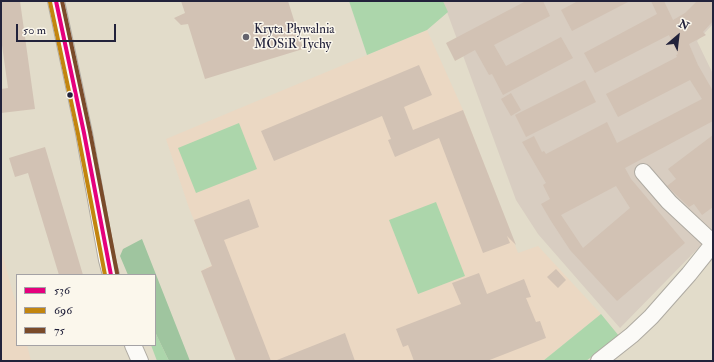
<!DOCTYPE html>
<meta charset="utf-8">
<style>
body{margin:0}
#map{position:relative;width:714px;height:362px;overflow:hidden;background:#e2dcca;font-family:"IM FELL Double Pica",serif}
canvas{display:block}
.frame{position:absolute;inset:0;border:2px solid #22223b;pointer-events:none}
.legend{position:absolute;left:16px;top:274px;width:140px;height:72px;box-sizing:border-box;background:#fbf7ec;border:1px solid #a4a2a5;margin:0;padding:5px 7px;list-style:none;font-size:12px;color:#22223b}
.legend li{display:flex;align-items:center;gap:8px;height:20px}
.legend b{width:20px;border:1px solid #a4a2a5}
.north{position:absolute;left:658px;top:16px;width:40px;height:40px;-webkit-text-stroke:3px #fbf7ec;paint-order:stroke;rotate:28deg;font-size:11px;font-weight:700;line-height:16px;text-align:center;color:#22223b}
.north::after{content:'';display:block;margin:auto;width:14px;height:18px;background:#22223b;clip-path:polygon(50% 0,100% 100%,50% 72%,0 100%)}
.scale{position:absolute;left:16px;top:24px;width:100px;height:18px;box-sizing:border-box;border:2px solid #22223b;border-top:0;padding-left:5px;font-size:12px;line-height:14px;white-space:nowrap;color:#22223b;-webkit-text-stroke:3px #fbf7ec;paint-order:stroke}
</style>
<div id="map">
<canvas width="714" height="362"></canvas>
<div class="frame"></div>
<ul class="legend">
<li><b style="height:5px;background:#e5007d"></b>536</li>
<li><b style="height:5px;background:#c2850f"></b>696</li>
<li><b style="height:5px;background:#7a4b2a"></b>75</li>
</ul>
<div class="north">N</div>
<div class="scale">50 m</div>
</div>
<script>
const g = document.querySelector('canvas').getContext('2d');
g.lineJoin = 'round';
function fillPath(path, color) { g.fillStyle = color; g.fill(path, 'evenodd'); }
const poly = rows => new Path2D(rows.map(r => 'M' + r).join(''));
function strokePath(path, color, width, dash) { g.strokeStyle = color; g.lineWidth = width; g.lineCap = dash ? 'butt' : 'round'; g.setLineDash(dash || []); g.stroke(path); }
function write(font, color, halo, rows, align = 'center') {
  g.font = font + ' "IM FELL Double Pica",serif'; g.lineWidth = 3; g.setLineDash([]); g.textBaseline = 'middle'; g.strokeStyle = halo; g.fillStyle = color; for (const [text, x, y, turn = 0] of rows) {
    g.save(); g.translate(x, y); g.rotate((+turn || 0) * Math.PI / 180); g.textAlign = isNaN(turn) ? turn : align; if (halo) g.strokeText(text, 0, 0); g.fillText(text, 0, 0); g.restore();
  }
}
const built = poly([
 [427,30,463,110,518,253,538,246,601,314,543,361,236,361,201,271,212,265,189,208,166,139],
 [1,249,17,308,17,345,27,345,31,361,1,361]
]);
const industrial = poly([
 [443,1,713,1,713,24,697,41,713,74,713,233,620,328,538,234,516,200]
]);
const green = poly([
 [349,1,443,1,448,12,427,30,367,55],
 [239,123,257,169,196,193,178,148],
 [436,202,465,276,418,294,389,220],
 [601,314,619,336,586,361,543,361],
 [155,332,169,361,157,361,151,345,155,345]
]);
const forest = poly([
 [142,239,190,361,169,361,155,332,155,275,128,275,120,256,123,249]
]);
const building = poly([
 [1,1,20,1,35,109,1,113,1,89,8,88,1,38],
 [181,1,288,1,303,49,205,79,188,24,181,25,174,18,185,13],
 [526,1,543,1,550,16,494,45,506,66,561,37,573,58,503,95,492,74,489,75,475,50,455,61,446,43],
 [578,1,630,1,572,31,561,10],
 [651,1,664,1,673,20,685,13,697,1,713,1,713,21,703,32,706,35,689,44,698,65,713,91,713,121,625,168,631,179,685,243,617,301,570,250,551,221,541,204,550,199,543,185,546,183,522,142,534,136,542,152,544,151,546,154,607,122,617,143,702,99,690,80,618,117,606,94,677,57,676,55,678,54,669,35,595,73,584,53,657,14],
 [616,186,630,208,583,248,561,215],
 [419,65,432,95,404,107,413,130,463,110,516,245,507,236,510,243,483,253,439,138,395,157,388,140,391,139,382,116,274,161,261,131],
 [585,80,596,102,526,137,515,115],
 [511,93,521,110,511,116,501,99],
 [713,135,713,207,702,215,694,204,689,207,667,186,676,179,668,169],
 [45,147,67,221,83,275,59,275,28,173,15,177,9,158],
 [249,199,259,227,224,240,271,361,236,361,201,271,212,266,194,220],
 [556,269,566,280,558,288,547,277],
 [479,273,487,294,524,279,531,297,526,298,536,322,540,321,546,338,487,361,414,361,408,345,403,347,396,329,461,304,452,283],
 [345,333,355,361,277,361,277,360]
]);
const minor = poly([
 [56,1,84,133,107,260,111,275],
 [643,172,669,202,713,243],
 [133,345,140,361],
 [599,361,632,335,651,317,689,274,713,244]
]);
const bus1 = poly([
 [56,1,84,133,111,275]
]);
const bus2 = poly([
 [50,2,78,134,105,275]
]);
const bus3 = poly([
 [62,1,90,132,117,273]
]);
const markers = [
 [246,37,4,"#65636d"],
 [70,95,3.5,"#22223b"]
];
const poiNames = [
 ["Kryta Pływalnia",254,30],
 ["MOSiR Tychy",254,45]
];
fillPath(built, '#ebd8c3');
fillPath(industrial, '#d8cdc1');
fillPath(green, '#acd6ab');
fillPath(forest, '#9fc59f');
fillPath(building, '#d2c2b4');
strokePath(minor, '#aeaaa2', 18);
strokePath(minor, '#fbfaf7', 16);
strokePath(bus1, '#e5007d', 4);
strokePath(bus2, '#c2850f', 4);
strokePath(bus3, '#7a4b2a', 4);
for (const [x, y, r, color] of markers) { const dot = new Path2D(); dot.arc(x, y, r, 0, 2 * Math.PI); g.fillStyle = color; g.fill(dot); strokePath(dot, '#fbf7ec', 1.5); }
write('13px', '#22223b', '#fbf7ec', poiNames, 'left');
</script>
